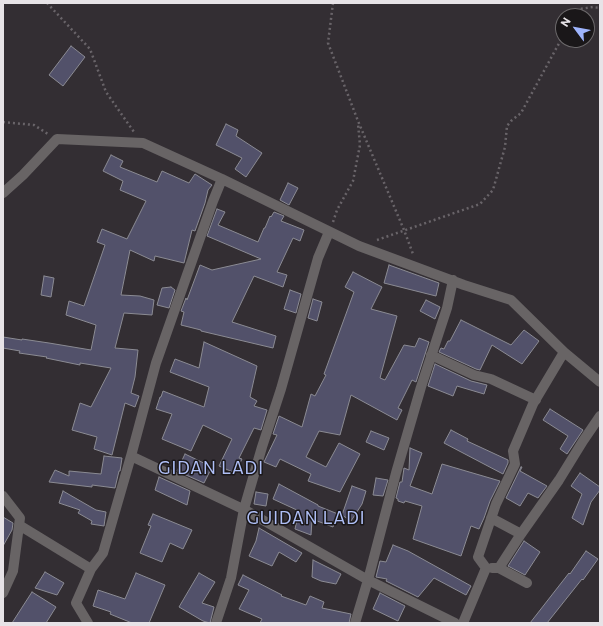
<!DOCTYPE html>
<style>
body{margin:0}
#map{position:relative;width:603px;height:626px;overflow:hidden;background:#332e33;font-family:Commissioner,sans-serif}
canvas{display:block}
.frame{position:absolute;inset:0;border:4px solid #e7e3e7;pointer-events:none}
.north{position:absolute;left:555px;top:8px;width:40px;height:40px;box-sizing:border-box;background:#1a1719;border:1px solid #6c696b;border-radius:50%;rotate:302deg;font-size:11px;font-weight:700;line-height:16px;text-align:center;color:#e7e3e7}
.north::after{content:'';display:block;margin:auto;width:14px;height:18px;background:#9eb4fd;clip-path:polygon(50% 0,100% 100%,50% 72%,0 100%)}
</style>
<div id="map">
<canvas width="603" height="626"></canvas>
<div class="frame"></div>
<div class="north">N</div>
</div>
<script>
const g = document.querySelector('canvas').getContext('2d');
g.lineJoin = 'round';
function fillPath(path, color) { g.fillStyle = color; g.fill(path, 'evenodd'); }
const poly = rows => new Path2D(rows.map(r => 'M' + r).join(''));
function strokePath(path, color, width, dash) { g.strokeStyle = color; g.lineWidth = width; g.lineCap = dash ? 'butt' : 'round'; g.setLineDash(dash || []); g.stroke(path); }
function write(font, color, halo, rows, align = 'center') {
  g.font = font + ' Commissioner,sans-serif'; g.lineWidth = 3; g.setLineDash([]); g.textBaseline = 'middle'; g.strokeStyle = halo; g.fillStyle = color; for (const [text, x, y, turn = 0] of rows) {
    g.save(); g.translate(x, y); g.rotate((+turn || 0) * Math.PI / 180); g.textAlign = isNaN(turn) ? turn : align; if (halo) g.strokeText(text, 0, 0); g.fillText(text, 0, 0); g.restore();
  }
}
const building = poly([
 [71,46,85,57,63,86,49,75,71,46],
 [226,124,238,130,236,136,262,153,246,177,235,169,242,158,216,145,226,124],
 [111,155,123,161,120,167,157,182,162,171,189,183,195,174,212,185,208,190,205,203,195,231,192,230,184,263,155,256,154,261,130,250,121,295,140,296,154,300,152,315,124,313,115,348,138,350,135,377,131,393,139,396,135,407,125,403,112,455,94,449,97,437,72,430,80,403,91,407,111,368,80,363,80,365,46,358,47,357,19,353,20,351,3,348,3,337,22,340,22,339,49,343,91,350,96,325,66,315,69,301,84,306,105,245,97,242,102,229,127,239,146,201,120,190,123,181,103,171,111,155],
 [288,183,298,188,289,205,280,200,288,183],
 [217,209,225,212,218,225,258,242,264,228,265,228,270,216,271,217,274,212,284,216,281,221,304,230,300,241,293,238,277,272,287,275,283,287,254,276,232,322,276,336,273,348,201,331,201,330,181,325,184,312,181,311,186,298,187,300,200,265,212,270,261,259,207,236,217,209],
 [389,265,439,283,436,296,384,283,389,265],
 [353,272,382,287,371,309,397,316,380,378,385,380,404,345,415,347,419,338,429,342,416,382,412,380,398,408,402,410,397,420,351,395,340,435,319,431,306,457,326,467,339,443,360,454,340,492,308,481,311,474,280,459,276,467,264,462,277,435,273,434,279,416,302,427,311,394,315,396,326,375,324,374,354,292,345,287,353,272],
 [44,276,54,278,51,297,41,295,44,276],
 [171,287,175,290,169,308,157,305,162,288,171,287],
 [290,290,301,294,296,313,284,309,290,290],
 [313,299,322,302,317,321,308,318,313,299],
 [426,300,440,307,435,319,420,311,426,300],
 [461,320,511,345,524,330,539,341,522,364,492,345,480,370,476,369,439,352,441,348,444,349,448,341,450,341,461,320],
 [204,342,257,366,250,397,257,401,254,406,267,410,261,430,254,428,239,458,242,459,235,473,219,466,232,439,203,425,191,451,162,439,172,414,156,409,160,397,161,397,163,391,204,407,209,387,170,372,175,359,199,368,204,342],
 [435,364,471,381,487,385,484,394,457,386,453,396,428,386,435,364],
 [550,409,583,430,567,454,560,449,568,436,543,420,550,409],
 [451,430,468,439,467,441,508,460,508,463,503,474,444,443,451,430],
 [371,431,389,438,384,450,366,442,371,431],
 [410,448,422,453,410,486,432,494,442,464,500,481,490,501,484,518,479,529,471,526,461,556,413,539,422,506,405,501,404,503,398,501,398,499,396,498,400,482,402,482,404,468,409,470,410,448],
 [185,454,212,467,204,483,177,471,185,454],
 [104,456,122,458,120,471,119,471,115,488,92,485,92,487,49,482,55,470,69,476,69,471,101,474,104,456],
 [521,467,522,467,520,471,547,486,538,498,528,493,520,506,506,498,521,467],
 [580,473,600,487,600,490,591,502,583,525,572,518,582,494,571,486,580,473],
 [159,477,190,491,187,505,155,490,159,477],
 [376,478,388,480,383,496,373,495,376,478],
 [279,484,318,505,318,506,338,514,333,527,312,519,311,535,295,529,299,511,273,499,279,484],
 [352,486,366,491,362,504,351,521,342,515,352,486],
 [63,491,96,510,106,512,104,526,91,524,92,521,78,513,80,510,59,503,63,491],
 [256,492,268,494,266,506,254,504,256,492],
 [153,514,192,530,183,549,170,543,162,562,140,553,151,526,148,525,153,514],
 [3,517,13,523,12,530,3,546,3,517],
 [259,528,302,553,296,562,279,552,272,566,249,556,256,541,259,528],
 [524,541,540,552,525,575,508,566,524,541],
 [393,545,408,551,471,586,466,595,434,578,418,597,386,581,387,579,376,577,380,561,386,562,393,545],
 [586,551,598,559,583,580,582,579,547,623,530,623,569,573,570,574,586,551],
 [313,560,341,574,336,584,321,581,312,577,313,560],
 [45,572,64,583,57,595,35,588,45,572],
 [136,573,165,585,149,623,132,623,110,614,111,612,93,606,98,590,125,599,136,573],
 [199,573,215,582,202,603,214,607,210,623,203,621,179,607,199,573],
 [243,575,282,595,281,596,306,605,310,596,324,602,322,608,351,614,349,623,260,623,262,619,239,609,249,590,238,585,243,575],
 [32,592,56,607,46,623,12,623,32,592],
 [380,593,405,606,398,621,373,609,380,593]
]);
const path = poly([
 [47,3,90,49,106,92,134,132],
 [333,3,328,43,358,121,404,230,413,254],
 [574,16,580,9,593,7,600,8],
 [3,122,34,125,48,134],
 [333,222,337,210,353,181,360,145,358,124],
 [377,240,480,204,493,190,505,147,507,126,511,121,521,113,563,36]
]);
const minor = poly([
 [3,193,23,175,57,139,143,143,222,179,359,246,464,285,511,300,564,352,600,382],
 [431,355,474,375,491,379,536,400],
 [131,456,156,363,213,201,222,179],
 [3,496,20,518,13,571,3,593],
 [491,518,521,534],
 [19,525,91,569,76,603,88,623],
 [492,568,499,568,527,583],
 [499,568,521,534,559,480,583,441,600,416],
 [91,569,103,553,131,456,247,511,368,580,396,473,421,387,447,308,453,280],
 [216,623,231,578,244,509,262,447,281,389,318,258,329,232],
 [355,623,368,580,455,623],
 [463,623,486,568,478,557,496,504,515,464,513,451,533,404,564,352]
]);
const quarterNames = [
 ["GIDAN LADI",211,468],
 ["GUIDAN LADI",306,518]
];
fillPath(building, '#52516a');
strokePath(building, '#8b8b93', 1);
strokePath(path, '#696469', 2.5, [2, 3]);
strokePath(minor, '#686465', 10);
g.letterSpacing = '1px';
write('17px', '#afbff6', '#1a1719', quarterNames);
g.letterSpacing = '0px';
</script>
